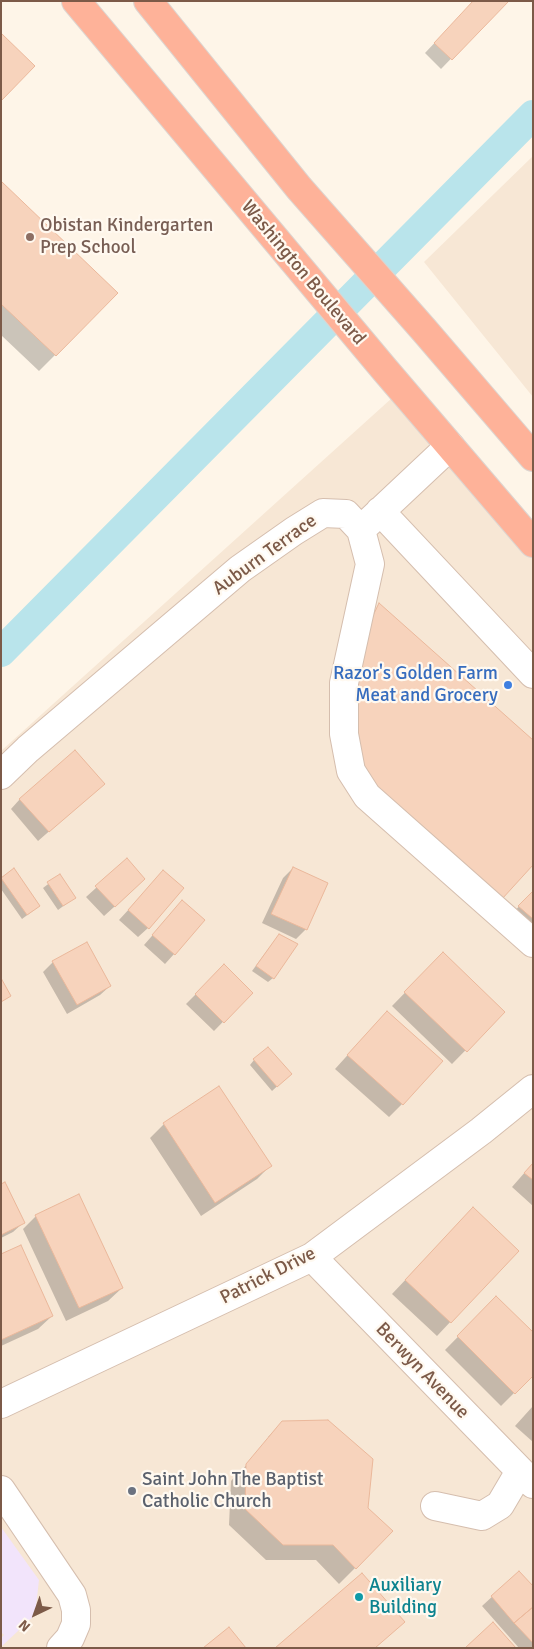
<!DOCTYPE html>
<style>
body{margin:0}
#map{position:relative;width:534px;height:1649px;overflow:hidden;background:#fef5e8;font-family:Signika,sans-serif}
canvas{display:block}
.frame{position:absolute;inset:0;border:2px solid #7c5a48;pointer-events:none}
.north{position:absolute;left:10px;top:1589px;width:50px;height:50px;-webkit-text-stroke:4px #fff9f0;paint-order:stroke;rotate:222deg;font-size:14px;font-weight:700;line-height:20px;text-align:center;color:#7c5a48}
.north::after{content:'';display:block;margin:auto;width:18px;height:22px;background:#7c5a48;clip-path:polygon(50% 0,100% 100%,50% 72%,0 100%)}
</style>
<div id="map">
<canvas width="534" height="1649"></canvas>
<div class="frame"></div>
<div class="north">N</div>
</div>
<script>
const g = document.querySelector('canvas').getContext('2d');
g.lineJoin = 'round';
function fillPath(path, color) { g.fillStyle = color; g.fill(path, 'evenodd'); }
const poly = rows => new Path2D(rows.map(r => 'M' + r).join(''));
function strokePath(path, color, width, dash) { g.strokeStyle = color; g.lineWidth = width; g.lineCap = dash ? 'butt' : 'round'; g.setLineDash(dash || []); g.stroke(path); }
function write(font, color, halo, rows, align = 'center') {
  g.font = font + ' Signika,sans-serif'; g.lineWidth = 4.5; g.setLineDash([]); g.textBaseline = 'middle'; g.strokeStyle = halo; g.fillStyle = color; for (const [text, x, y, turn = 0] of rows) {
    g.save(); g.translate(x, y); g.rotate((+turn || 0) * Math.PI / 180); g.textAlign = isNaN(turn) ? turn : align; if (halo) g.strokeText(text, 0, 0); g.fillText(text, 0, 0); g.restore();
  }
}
const residential = poly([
 [533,156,533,397,424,262],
 [392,398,533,550,533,1648,1,1648,1,751]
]);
const education = poly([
 [1,1527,39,1580,35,1615,1,1647,1,1638,4,1635,1,1632]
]);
const shadow = poly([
 [474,1,507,1,441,69,425,53],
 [1,183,55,355,39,371,1,335],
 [93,793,38,841,11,809,20,799],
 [127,860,134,889,104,916,86,897],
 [293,868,306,929,296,939,262,923,283,878],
 [13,869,34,910,22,919,1,889,1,878],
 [163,872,148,928,138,937,119,920],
 [60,875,74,898,58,910,43,888],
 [533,892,533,950,503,923],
 [173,912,174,954,165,964,144,945],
 [275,940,273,978,268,982,252,971],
 [53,962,110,986,100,995,67,1014,43,972],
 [224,966,251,993,214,1031,186,1004],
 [430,967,503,1012,452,1064,392,1006],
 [374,1026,402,1104,389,1117,335,1069],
 [254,1060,285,1079,272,1091,250,1065],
 [219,1088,270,1166,257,1179,201,1216,150,1138,164,1124],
 [533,1163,533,1206,512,1187],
 [1,1186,23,1223,13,1232,1,1238],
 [36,1216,122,1288,108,1301,66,1321,23,1229],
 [460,1222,517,1251,437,1336,392,1294],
 [1,1255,52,1316,38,1329,1,1346],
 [496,1298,533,1374,501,1406,445,1350],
 [533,1406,533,1442,515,1426],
 [282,1423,355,1568,339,1584,316,1560,266,1560,229,1525,231,1481,242,1468,243,1469,270,1437,268,1437],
 [519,1572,533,1588,533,1648,519,1648,482,1606]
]);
const canal = poly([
 [1,652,533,115]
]);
const building = poly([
 [473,1,509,1,452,60,434,43,473,1],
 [1,33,35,66,1,101,1,33],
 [1,181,118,293,56,356,1,304,1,181],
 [379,603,533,740,533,865,502,899,360,785,347,671,379,603],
 [75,750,105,784,49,832,19,799,75,750],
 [127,858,145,879,115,907,95,886,127,858],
 [293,867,328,883,307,930,271,914,293,867],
 [14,868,40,906,27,915,1,878,14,868],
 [163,870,184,888,149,929,128,910,163,870],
 [60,874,76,898,63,906,47,882,60,874],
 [533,891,533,919,518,906,533,891],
 [182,900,205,920,175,955,152,935,182,900],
 [279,934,298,944,274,979,256,966,279,934],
 [87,942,111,986,77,1005,52,961,87,942],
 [443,952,505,1012,467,1052,404,992,443,952],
 [224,964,253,993,224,1023,195,994,224,964],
 [1,978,11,996,1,1002,1,978],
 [387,1011,443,1061,403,1105,347,1055,387,1011],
 [268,1047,292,1074,277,1087,253,1059,268,1047],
 [219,1086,272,1166,215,1203,163,1123,219,1086],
 [533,1163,533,1180,524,1173,533,1163],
 [5,1182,25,1223,1,1235,1,1184,5,1182],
 [79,1194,123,1288,79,1308,35,1215,79,1194],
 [473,1207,519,1251,451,1323,405,1280,473,1207],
 [21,1245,53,1316,1,1340,1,1254,21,1245],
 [496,1296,533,1332,533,1376,515,1394,457,1336,496,1296],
 [328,1420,373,1459,368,1508,393,1531,356,1569,333,1545,283,1545,245,1509,246,1464,282,1421,328,1420],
 [519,1571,533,1586,533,1607,514,1623,491,1596,519,1571],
 [362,1573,405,1622,375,1648,275,1648,362,1573],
 [533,1607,533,1643,514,1623,533,1607],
 [493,1622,516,1648,465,1648,493,1622],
 [229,1627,246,1648,203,1648,229,1627]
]);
const minor = poly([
 [380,511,533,674],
 [368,523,450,446],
 [1,775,28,749,240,569,294,531,323,513,346,514,361,530,370,564,344,683,344,734,351,771,367,796,533,943],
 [312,1257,533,1484],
 [1,1404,312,1257,481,1131,533,1089],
 [1,1490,72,1595,76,1610,76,1624,70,1638,61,1648],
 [435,1506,482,1516,500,1505,520,1471]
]);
const highway = poly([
 [76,1,385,370,533,543],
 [148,1,299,188,424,330,533,457]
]);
const markers = [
 [30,237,5,"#8d6e63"],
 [508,685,5,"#3f7fe0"],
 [132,1491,5,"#6b7280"],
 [359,1597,5,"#0f9aa8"]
];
const educationNames = [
 ["Obistan Kindergarten",40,226],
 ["Prep School",40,248]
];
const streetNames = [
 ["Washington Boulevard",303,273,50],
 ["Auburn Terrace",265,555,-36],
 ["Patrick Drive",268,1276,-27],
 ["Berwyn Avenue",422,1371,46]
];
const shopNames = [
 ["Razor's Golden Farm",498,674],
 ["Meat and Grocery",498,696]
];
const worshipNames = [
 ["Saint John The Baptist",142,1480],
 ["Catholic Church",142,1502]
];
const cultureNames = [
 ["Auxiliary",369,1586],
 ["Building",369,1608]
];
fillPath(residential, '#f7e7d5');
fillPath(education, '#f2e4fb');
fillPath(shadow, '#0003');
strokePath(canal, '#b9e4eb', 30);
fillPath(building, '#f7d3bc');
strokePath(building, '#ebb89b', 1);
strokePath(minor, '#d5beae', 30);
strokePath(highway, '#ddd4cf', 30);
strokePath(minor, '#fff', 28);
strokePath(highway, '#feb299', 28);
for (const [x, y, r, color] of markers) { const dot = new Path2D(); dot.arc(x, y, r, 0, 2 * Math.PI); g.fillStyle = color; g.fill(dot); strokePath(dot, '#fff9f0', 2); }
write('19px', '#785e54', '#fff9f0', educationNames, 'left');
write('19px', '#7c5a48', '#fff9f0', streetNames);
write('19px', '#366cbe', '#fff9f0', shopNames, 'right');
write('19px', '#5b616d', '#fff9f0', worshipNames, 'left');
write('19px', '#0d838f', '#fff9f0', cultureNames, 'left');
</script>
